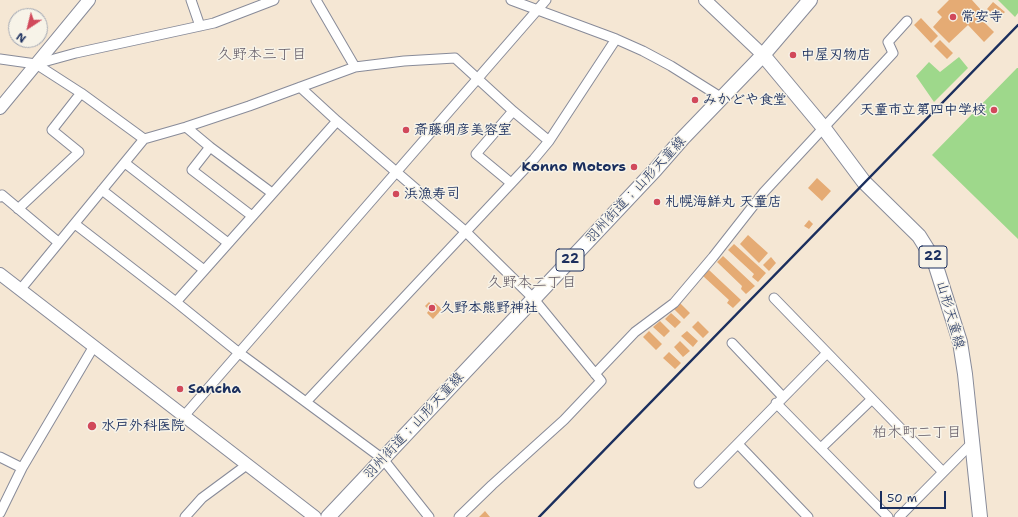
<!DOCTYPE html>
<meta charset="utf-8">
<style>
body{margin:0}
#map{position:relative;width:1018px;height:517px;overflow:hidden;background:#f5e7d4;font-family:"Shantell Sans",sans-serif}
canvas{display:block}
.north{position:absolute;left:8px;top:8px;width:40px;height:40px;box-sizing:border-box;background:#f7f3e8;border:1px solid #9fa5b1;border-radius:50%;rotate:215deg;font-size:11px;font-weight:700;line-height:16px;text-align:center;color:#1b2f5e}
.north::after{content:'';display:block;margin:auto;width:14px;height:18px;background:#d1495b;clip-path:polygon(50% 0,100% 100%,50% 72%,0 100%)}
.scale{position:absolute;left:880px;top:491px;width:66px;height:18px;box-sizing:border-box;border:2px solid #1b2f5e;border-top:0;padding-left:5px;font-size:12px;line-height:14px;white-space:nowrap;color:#1b2f5e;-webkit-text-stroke:3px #f7f3e8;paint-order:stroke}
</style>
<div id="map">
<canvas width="1018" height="517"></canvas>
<div class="north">N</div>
<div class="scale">50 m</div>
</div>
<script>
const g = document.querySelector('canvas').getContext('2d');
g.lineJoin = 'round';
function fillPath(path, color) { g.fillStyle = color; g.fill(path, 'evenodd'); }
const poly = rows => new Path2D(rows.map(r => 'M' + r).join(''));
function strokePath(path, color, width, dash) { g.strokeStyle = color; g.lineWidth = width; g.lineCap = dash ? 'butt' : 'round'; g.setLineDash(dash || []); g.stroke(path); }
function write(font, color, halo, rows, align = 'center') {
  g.font = font + ' "Shantell Sans","Klee One",sans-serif'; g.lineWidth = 3; g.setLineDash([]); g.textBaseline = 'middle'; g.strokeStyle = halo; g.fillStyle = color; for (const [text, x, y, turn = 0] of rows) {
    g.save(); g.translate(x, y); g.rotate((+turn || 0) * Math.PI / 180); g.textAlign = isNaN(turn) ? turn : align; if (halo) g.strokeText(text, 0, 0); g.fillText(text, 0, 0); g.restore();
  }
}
const green = poly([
 [998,0,1018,0,1018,13,1015,17],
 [959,57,968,68,934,102,916,76,929,62,940,72],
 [1017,68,1018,68,1018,239,932,155]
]);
const building = poly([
 [949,0,972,0,981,10,976,14,994,32,984,42,968,25,949,43,933,27,942,17,937,12],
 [993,2,1005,12,998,19,987,9],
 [921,18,938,36,931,43,914,25],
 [940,40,953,53,947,59,934,46],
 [817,178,831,191,822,201,808,188],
 [809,220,813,224,809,229,804,226],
 [748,235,768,253,759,263,740,244],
 [734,244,766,273,758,282,752,277,754,274,728,250],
 [723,256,755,286,746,294,741,289,742,286,717,262],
 [771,257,776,263,769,271,763,265],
 [709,270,741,300,733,308,727,303,729,300,703,276],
 [429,302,432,305,435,303,442,309,433,319,427,313,429,310,425,306],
 [680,303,690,313,684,319,674,309],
 [671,313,681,322,675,328,665,319],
 [660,321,670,331,664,337,653,327],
 [698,321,709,332,703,338,692,327],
 [649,331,662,344,656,350,643,337],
 [687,331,698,341,693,347,681,336],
 [680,341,690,351,683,357,674,347],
 [669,352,681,363,675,369,663,358],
 [485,511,490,517,479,517]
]);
const street = poly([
 [191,0,200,26],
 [316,0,355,67],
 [511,0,616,39,643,51,671,66,722,98],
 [0,59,36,64,76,53,214,23,274,0],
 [36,64,81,93,144,139],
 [300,87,337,121,466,232,533,298,601,381,564,420,492,485,459,517],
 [186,127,210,147,272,193],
 [210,147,192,170,252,216],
 [125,163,228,243],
 [511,183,476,154,513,111],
 [102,190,204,270],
 [0,197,2,195,58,242],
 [18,209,79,152,52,130,81,93],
 [75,224,176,302,238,352,383,459,429,517],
 [20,290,144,139,186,127,249,106,355,67,404,61,455,58,513,111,549,141],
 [774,298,943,472],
 [176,302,337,121],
 [732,343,783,397],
 [595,374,635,332,674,303,713,257,764,192,893,53,888,42,907,21],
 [306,402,534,159,549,141,616,39],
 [776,403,888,517],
 [184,416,546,0],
 [738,444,808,517],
 [821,448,872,399],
 [0,457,22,468],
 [699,483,827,353],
 [0,513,22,468,94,346],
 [185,517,202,498,248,464],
 [899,517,972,443]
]);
const secondary = poly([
 [705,0,763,55],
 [0,108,89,0],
 [0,274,315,517]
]);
const primary = poly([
 [763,55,823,127,864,182,919,236,934,260,960,342,965,374,980,517],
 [328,517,655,170,683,138,763,55,810,0]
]);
const rail = poly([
 [539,517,1018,25]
]);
const markers = [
 [953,17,4,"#d1495b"],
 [793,55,4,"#d1495b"],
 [695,100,4,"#d1495b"],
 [994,110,4,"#d1495b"],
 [406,130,4,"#d1495b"],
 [634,167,4,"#d1495b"],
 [396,194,4,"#d1495b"],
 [657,202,4,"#d1495b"],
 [432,308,4,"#d1495b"],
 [180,389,4,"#d1495b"],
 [92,426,5,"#d1495b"]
];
const shields = [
 [933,257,28],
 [570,260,28]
];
const shieldNames = [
 ["22",933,257],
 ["22",570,260]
];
const poiNames = [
 ["常安寺",961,17],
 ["中屋刃物店",801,55],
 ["みかどや食堂",703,100],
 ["天童市立第四中学校",986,110,"right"],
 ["斎藤明彦美容室",414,130],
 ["Konno Motors",626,167,"right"],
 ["浜漁寿司",404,194],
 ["札幌海鮮丸 天童店",665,202],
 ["久野本熊野神社",440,308],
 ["Sancha",188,389],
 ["水戸外科医院",101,426]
];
const streetNames = [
 ["羽州街道；山形天童線",636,190,-47],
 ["山形天童線",950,315,74],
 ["羽州街道；山形天童線",414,426,-47]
];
const neighbourhoodNames = [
 ["久野本三丁目",262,55],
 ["久野本二丁目",532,283],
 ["柏木町二丁目",917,433]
];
fillPath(green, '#9ed88b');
fillPath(building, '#e5ab74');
strokePath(street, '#888b99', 11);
strokePath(secondary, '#888b99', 14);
strokePath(primary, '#888b99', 16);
strokePath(street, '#fff', 9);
strokePath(secondary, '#fff', 12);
strokePath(primary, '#fff', 14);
strokePath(rail, '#1b2f5e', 2.5);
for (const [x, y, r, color] of markers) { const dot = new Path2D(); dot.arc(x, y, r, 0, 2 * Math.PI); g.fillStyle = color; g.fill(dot); strokePath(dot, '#f7f3e8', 1.5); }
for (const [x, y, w] of shields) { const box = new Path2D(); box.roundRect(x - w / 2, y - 11, w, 22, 3); g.fillStyle = '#f7f3e8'; g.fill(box); strokePath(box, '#1b2f5e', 1); }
write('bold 13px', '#1b2f5e', null, shieldNames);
write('bold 14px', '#1b2f5e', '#f7f3e8', poiNames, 'left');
write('14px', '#1b2f5e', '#f7f3e8', streetNames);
write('15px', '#625a66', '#f7f3e8', neighbourhoodNames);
</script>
